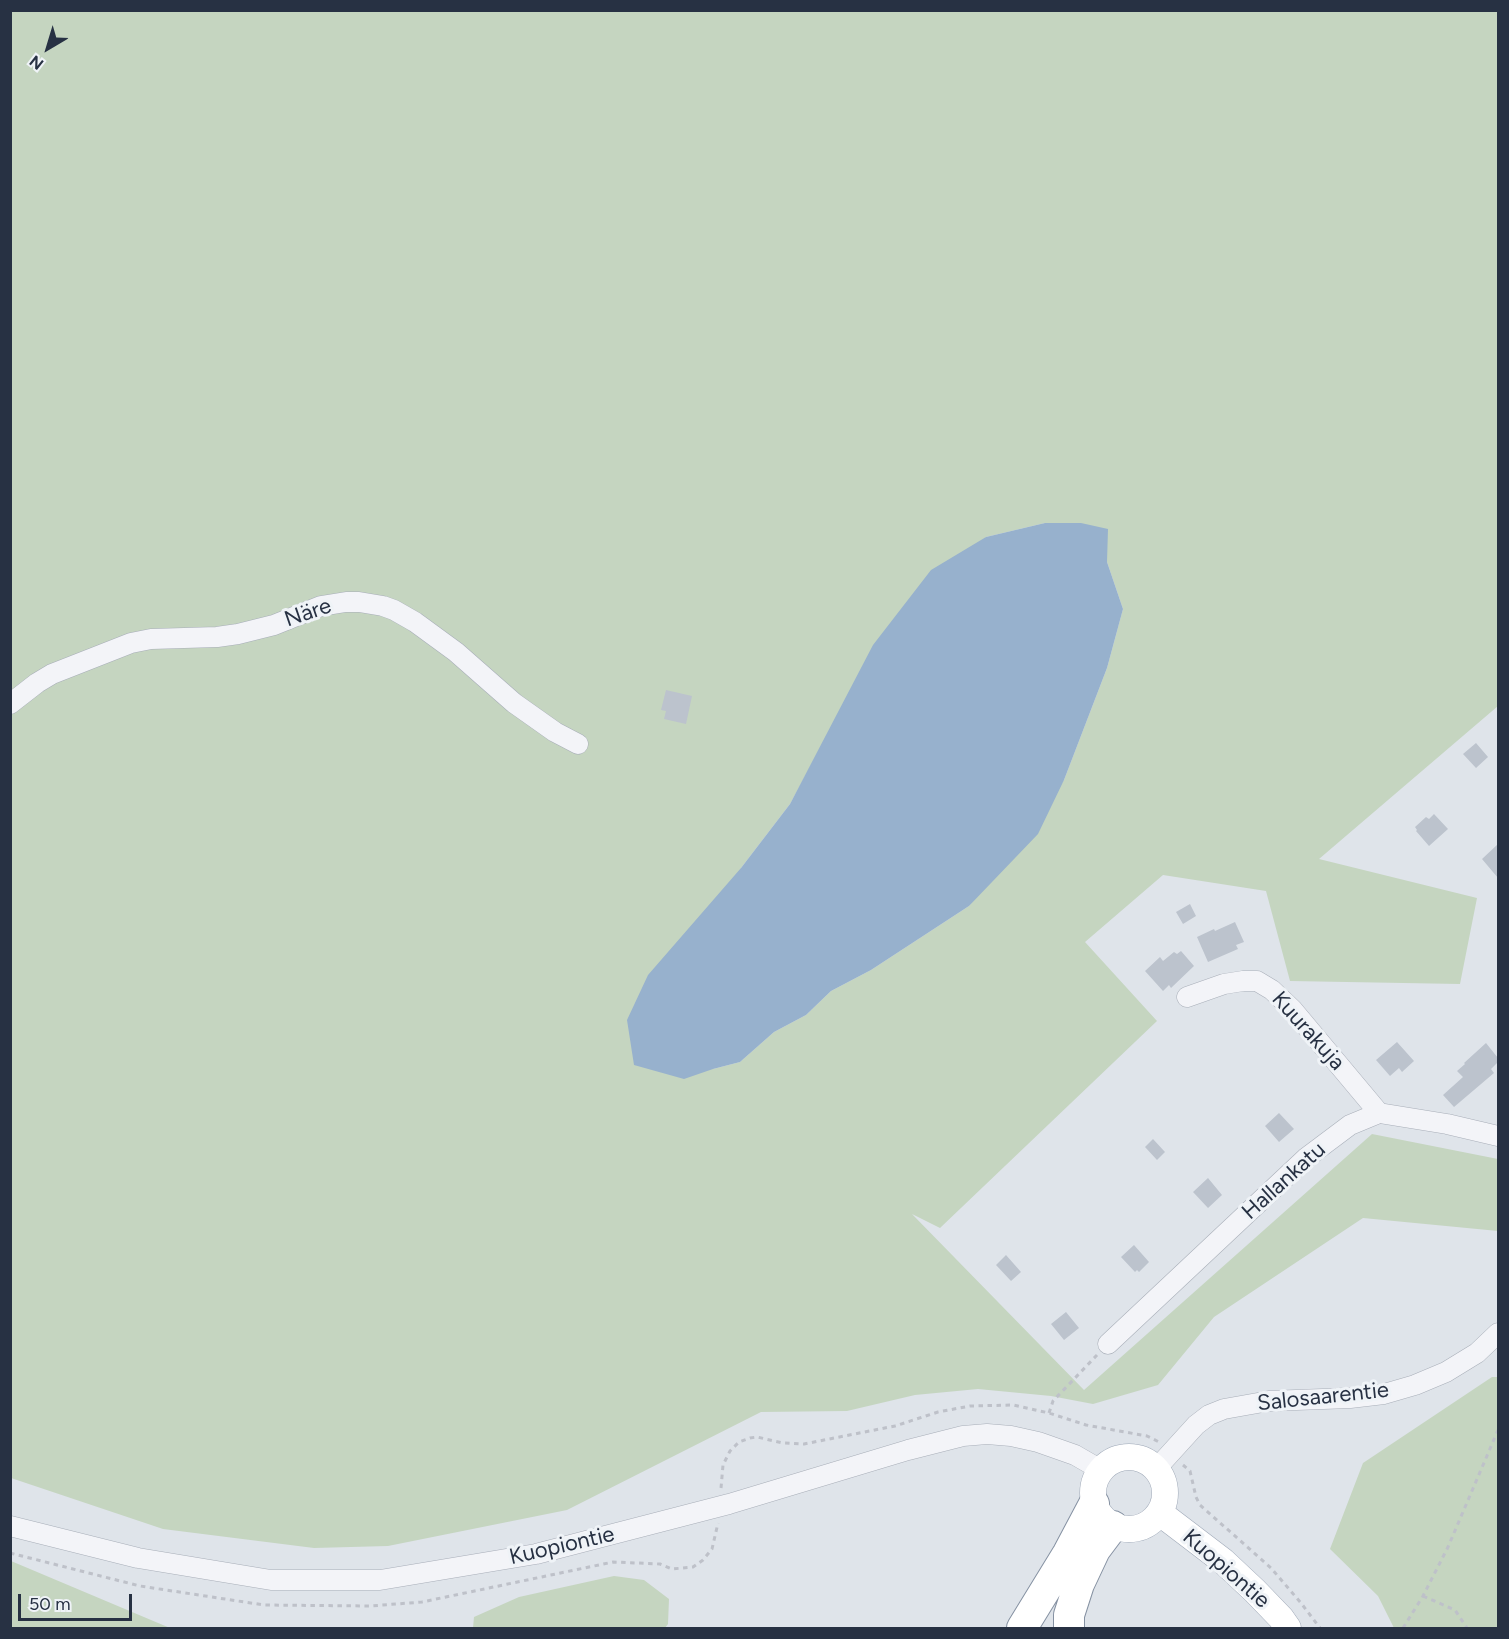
<!DOCTYPE html>
<meta charset="utf-8">
<style>
body{margin:0}
#map{position:relative;width:1509px;height:1639px;overflow:hidden;background:#dfe4ea;font-family:Figtree,sans-serif}
canvas{display:block}
.frame{position:absolute;inset:0;border:12px solid #273143;pointer-events:none}
.north{position:absolute;left:18px;top:18px;width:60px;height:60px;-webkit-text-stroke:4px #eff3f7;paint-order:stroke;rotate:218deg;font-size:16px;font-weight:700;line-height:24px;text-align:center;color:#273143}
.north::after{content:'';display:block;margin:auto;width:21px;height:27px;background:#273143;clip-path:polygon(50% 0,100% 100%,50% 72%,0 100%)}
.scale{position:absolute;left:18px;top:1594px;width:114px;height:27px;box-sizing:border-box;border:3px solid #273143;border-top:0;padding-left:8px;font-size:18px;line-height:21px;white-space:nowrap;color:#273143;-webkit-text-stroke:4px #eff3f7;paint-order:stroke}
</style>
<div id="map">
<canvas width="1509" height="1639"></canvas>
<div class="frame"></div>
<div class="north">N</div>
<div class="scale">50 m</div>
</div>
<script>
const g = document.querySelector('canvas').getContext('2d');
g.lineJoin = 'round';
function fillPath(path, color) { g.fillStyle = color; g.fill(path, 'evenodd'); }
const poly = rows => new Path2D(rows.map(r => 'M' + r).join(''));
function strokePath(path, color, width, dash) { g.strokeStyle = color; g.lineWidth = width; g.lineCap = dash ? 'butt' : 'round'; g.setLineDash(dash || []); g.stroke(path); }
function write(font, color, halo, rows, align = 'center') {
  g.font = font + ' Figtree,sans-serif'; g.lineWidth = 6; g.setLineDash([]); g.textBaseline = 'middle'; g.strokeStyle = halo; g.fillStyle = color; for (const [text, x, y, turn = 0] of rows) {
    g.save(); g.translate(x, y); g.rotate((+turn || 0) * Math.PI / 180); g.textAlign = isNaN(turn) ? turn : align; if (halo) g.strokeText(text, 0, 0); g.fillText(text, 0, 0); g.restore();
  }
}
const green = poly([
 [11,11,1498,11,1498,706,1319,859,1477,898,1460,984,1290,981,1266,891,1163,875,1085,942,1157,1021,940,1228,912,1214,1084,1390,1372,1134,1498,1159,1498,1231,1363,1218,1214,1317,1158,1385,1093,1404,1051,1396,978,1389,915,1395,847,1411,761,1412,567,1510,388,1546,314,1548,163,1529,11,1478],
 [1045,523,1081,523,1107,562,1123,609,1107,668,1064,780,969,906,871,970,831,991,806,1015,774,1032,740,1062,713,1069,741,868,790,804,829,732,986,537],
 [1492,1377,1498,1377,1498,1628,1394,1628,1378,1596,1330,1549,1363,1463],
 [10,1561,11,1561,170,1628,11,1628],
 [614,1576,644,1580,669,1599,668,1624,665,1628,473,1628,474,1617,519,1597]
]);
const water = poly([
 [1045,523,1081,523,1108,529,1107,562,1123,609,1107,668,1064,780,1038,834,969,906,871,970,831,991,806,1015,774,1032,740,1062,713,1069,684,1079,634,1065,627,1020,648,975,741,868,790,804,873,645,931,570,986,537]
]);
const building = poly([
 [666,690,692,696,686,724,664,719,666,711,661,710],
 [1476,743,1488,757,1476,768,1463,754],
 [1434,814,1448,829,1429,846,1416,831,1417,830,1415,827,1426,817,1429,819],
 [1498,844,1498,878,1482,859],
 [1190,904,1196,916,1183,924,1176,912],
 [1235,922,1244,942,1236,945,1238,949,1208,962,1197,937,1214,929,1215,931],
 [1181,951,1194,966,1171,988,1169,985,1163,991,1145,971,1160,957,1163,961,1174,952,1177,954],
 [1397,1042,1414,1061,1402,1072,1399,1068,1390,1076,1376,1060],
 [1486,1043,1498,1058,1498,1062,1491,1069,1494,1073,1454,1107,1443,1095,1463,1077,1457,1071,1465,1064,1464,1063],
 [1279,1113,1294,1129,1279,1142,1265,1126],
 [1153,1139,1165,1152,1157,1160,1145,1147],
 [1208,1178,1222,1195,1208,1208,1193,1192],
 [1134,1245,1149,1262,1139,1272,1137,1270,1135,1272,1121,1257],
 [1006,1255,1021,1272,1011,1281,996,1265],
 [1066,1312,1079,1328,1064,1340,1051,1324]
]);
const path = poly([
 [1049,1413,1053,1401,1097,1355],
 [1183,1465,1190,1471,1196,1497,1200,1505,1271,1568,1301,1603,1320,1628],
 [721,1488,723,1465,730,1451,739,1442,750,1438,757,1437,783,1443,804,1444,895,1426,938,1412,970,1406,1013,1405,1049,1413,1086,1425,1147,1436,1159,1442],
 [10,1553,140,1586,264,1605,370,1606,422,1602,613,1562,660,1564,672,1569,693,1567,703,1560,712,1549,718,1523],
 [1423,1596,1455,1610,1467,1628],
 [1403,1628,1423,1596,1448,1547,1498,1430]
]);
const minor = poly([
 [10,704,37,683,52,674,131,643,151,639,217,637,238,634,274,625,321,606,346,602,359,602,383,606,394,610,415,622,456,652,514,703,555,732,578,744],
 [1187,997,1224,984,1243,981,1257,981,1272,990,1292,1009,1379,1113],
 [1108,1344,1306,1158,1350,1125,1379,1113,1447,1124,1498,1136],
 [1156,1469,1196,1425,1209,1415,1224,1409,1269,1401,1350,1398,1384,1394,1415,1385,1446,1372,1477,1353,1498,1333],
 [10,1526,138,1558,271,1580,380,1580,536,1554,729,1504,908,1450,963,1436,987,1434,1011,1436,1038,1442,1075,1455,1101,1470]
]);
const major = poly([
 '1093 1493a36 36 0 1 1 72 0a36 36 0 1 1-72 0Z',
 [1160,1513,1223,1561,1255,1591,1281,1618,1288,1628]
]);
const highway = poly([
 [1022,1628,1068,1553,1094,1504],
 [1069,1628,1069,1615,1079,1584,1095,1550,1113,1526]
]);
const streetNames = [
 ["Näre",308,613,-19],
 ["Kuurakuja",1308,1031,48],
 ["Hallankatu",1284,1181,-42],
 ["Salosaarentie",1323,1397,-6],
 ["Kuopiontie",562,1546,-13],
 ["Kuopiontie",1226,1569,41]
];
fillPath(green, '#c5d5c0');
fillPath(water, '#97b1cd');
fillPath(building, '#bcc3cd');
strokePath(minor, '#a8aeb8', 21);
strokePath(major, '#9ea8b7', 27);
strokePath(highway, '#8591a2', 32);
strokePath(path, '#bec1c9', 3, [4.5, 4.5]);
strokePath(minor, '#f3f4f8', 20);
strokePath(major, '#fff', 26);
strokePath(highway, '#fff', 30);
write('22px', '#273143', '#eff3f7', streetNames);
</script>
